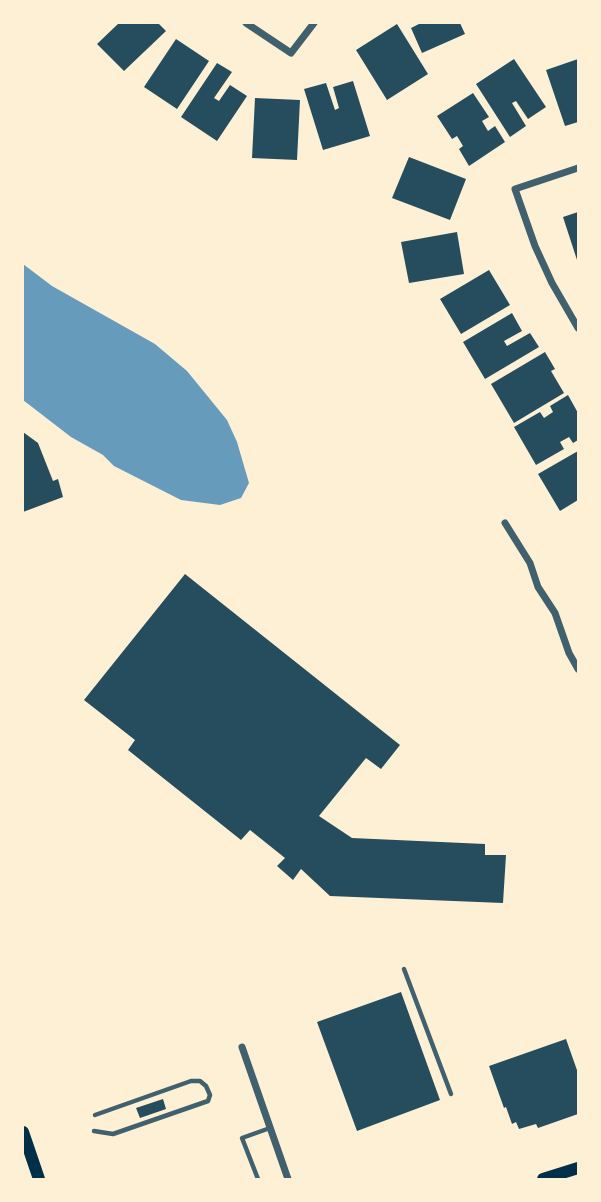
<!DOCTYPE html>
<style>
body{margin:0}
#map{position:relative;width:601px;height:1202px;overflow:hidden;background:#fdf0d5;font-family:Helvetica,sans-serif}
canvas{display:block}
.frame{position:absolute;inset:0;border:24px solid #fdf0d5;pointer-events:none}
</style>
<div id="map">
<canvas width="601" height="1202"></canvas>
<div class="frame"></div>
</div>
<script>
const g = document.querySelector('canvas').getContext('2d');
g.lineJoin = 'round';
function fillPath(path, color) { g.fillStyle = color; g.fill(path, 'evenodd'); }
const poly = rows => new Path2D(rows.map(r => 'M' + r).join(''));
function strokePath(path, color, width, dash) { g.strokeStyle = color; g.lineWidth = width; g.lineCap = dash ? 'butt' : 'round'; g.setLineDash(dash || []); g.stroke(path); }
const water = poly([
 [23,264,52,286,155,344,187,371,227,420,237,442,249,483,241,498,220,505,181,500,114,466,103,455,71,437,23,400]
]);
const building = poly([
 [119,23,158,23,166,31,124,71,97,44],
 [421,23,460,23,465,34,422,53,411,28],
 [397,24,428,74,387,100,356,50],
 [176,39,209,61,177,109,144,87],
 [514,59,546,107,528,119,516,101,512,103,526,126,510,137,476,84],
 [578,59,578,122,565,126,546,70],
 [217,63,232,72,214,98,219,101,230,85,247,96,217,141,181,117],
 [353,81,370,136,323,150,304,89,326,83,335,110,339,108,333,87],
 [473,93,489,117,482,121,488,131,495,126,505,142,469,166,459,149,463,146,457,136,452,139,437,116],
 [255,98,300,100,297,160,252,158],
 [409,157,466,179,450,220,392,198],
 [578,212,578,263,563,217],
 [457,232,464,274,409,283,401,242],
 [489,270,510,305,461,334,440,299],
 [512,313,522,331,504,341,507,346,530,333,539,347,485,379,463,342],
 [545,352,555,369,551,371,564,393,514,423,491,384],
 [568,395,578,413,578,440,573,443,569,437,560,442,564,449,536,465,514,427,540,412,544,418,553,412,550,406],
 [23,432,38,443,53,481,58,479,63,497,23,512],
 [578,451,578,500,560,511,538,474],
 [185,574,400,745,381,769,366,758,319,816,352,838,485,844,485,855,506,855,503,903,330,896,301,869,293,880,277,866,285,858,250,830,241,840,128,750,135,740,84,700],
 [401,992,440,1100,357,1131,317,1022],
 [566,1039,578,1073,578,1114,538,1128,536,1124,519,1129,516,1122,512,1124,506,1107,504,1108,489,1066],
 [163,1099,166,1109,140,1118,136,1108]
]);
const service = poly([
 [404,969,451,1094],
 [94,1131,113,1134,208,1101,210,1095,206,1086,200,1081,191,1081,95,1115],
 [258,1179,242,1138,270,1128]
]);
const minor = poly([
 [246,23,291,53,314,23],
 [578,168,515,189,535,246,552,283,578,328],
 [505,523,530,563,538,587,555,613,569,653,578,669],
 [242,1047,288,1179]
]);
const secondary = poly([
 [23,1132,39,1179],
 [543,1179,578,1168]
]);
fillPath(water, '#669bbc');
fillPath(building, '#264d5e');
strokePath(service, '#3f606c', 4.5);
strokePath(minor, '#3f606c', 7);
strokePath(secondary, '#003049', 12);
</script>
